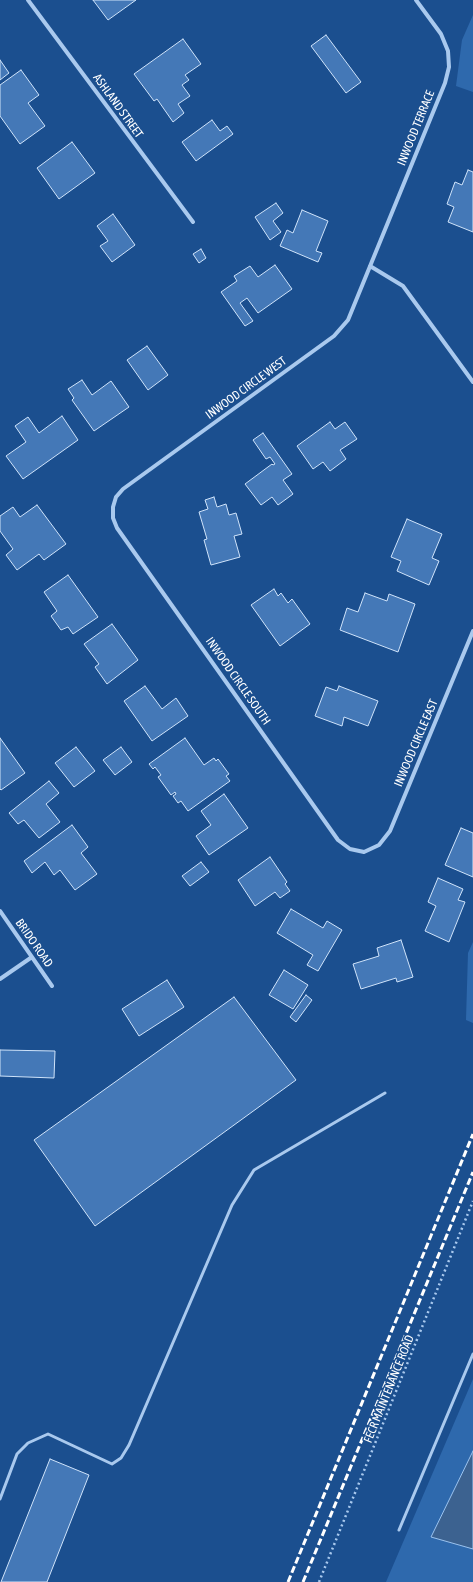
<!DOCTYPE html>
<style>
body{margin:0}
canvas{display:block;background:#1b4f8f}
</style>
<canvas width="473" height="1582"></canvas>
<script>
const g = document.querySelector('canvas').getContext('2d');
g.lineJoin = 'round';
function fillPath(path, color) { g.fillStyle = color; g.fill(path, 'evenodd'); }
const poly = rows => new Path2D(rows.map(r => 'M' + r).join(''));
function strokePath(path, color, width, dash) { g.strokeStyle = color; g.lineWidth = width; g.lineCap = dash ? 'butt' : 'round'; g.setLineDash(dash || []); g.stroke(path); }
function write(font, color, halo, rows, align = 'center') {
  g.font = font + ' "Asap Condensed",sans-serif'; g.lineWidth = 3; g.setLineDash([]); g.textBaseline = 'middle'; g.strokeStyle = halo; g.fillStyle = color; for (const [text, x, y, turn = 0] of rows) {
    g.save(); g.translate(x, y); g.rotate((+turn || 0) * Math.PI / 180); g.textAlign = isNaN(turn) ? turn : align; if (halo) g.strokeText(text, 0, 0); g.fillText(text, 0, 0); g.restore();
  }
}
const green = poly([
 [473,15,473,92,456,86,462,40],
 [473,942,473,1023,466,1020,468,953],
 [473,1379,473,1451,431,1537,473,1549,473,1582,386,1582]
]);
const water = poly([
 [473,1451,473,1549,431,1537,473,1451]
]);
const building = poly([
 [93,0,136,0,108,20,93,0],
 [326,35,361,82,346,93,311,46,326,35],
 [183,39,201,64,185,75,189,80,182,85,190,96,178,104,184,113,173,122,157,99,154,101,134,74,183,39],
 [0,60,9,73,0,80,0,60],
 [21,70,39,95,28,103,45,126,20,144,0,116,0,85,21,70],
 [212,120,220,131,227,126,233,134,196,161,182,142,212,120],
 [72,142,95,173,59,199,37,168,72,142],
 [468,170,473,172,473,232,448,222,454,207,447,204,455,182,462,185,468,170],
 [276,203,283,213,273,221,281,232,270,240,255,217,276,203],
 [302,210,328,221,316,251,322,253,318,262,280,246,287,230,293,233,302,210],
 [113,214,135,245,112,262,100,246,108,241,97,226,113,214],
 [201,249,206,258,199,263,193,254,201,249],
 [275,265,292,289,258,313,247,298,240,303,253,321,245,326,221,292,237,281,234,276,250,266,258,277,275,265],
 [147,346,168,375,148,390,127,360,147,346],
 [82,380,92,395,111,381,129,407,94,431,72,400,74,398,68,389,82,380],
 [62,416,78,440,23,479,6,456,26,442,15,426,28,417,39,433,62,416],
 [330,422,335,429,345,422,357,439,340,450,346,459,330,471,323,462,313,469,297,446,330,422],
 [263,433,292,474,283,480,293,494,278,505,272,497,261,505,245,484,272,464,273,465,275,464,270,457,266,459,253,440,263,433],
 [214,497,217,507,226,504,229,515,236,513,242,534,234,536,240,557,211,565,204,540,207,539,199,512,208,509,205,500,214,497],
 [37,505,66,544,44,560,39,554,17,570,6,555,13,549,0,531,0,516,13,507,20,517,37,505],
 [407,519,442,534,432,558,439,561,429,585,397,571,401,561,391,557,407,519],
 [68,575,98,617,73,634,68,627,61,630,51,616,57,611,44,592,68,575],
 [274,589,278,596,281,593,288,603,292,599,310,624,280,646,251,605,274,589],
 [365,593,387,601,389,594,415,604,398,652,340,630,347,608,358,612,365,593],
 [112,624,138,660,107,684,95,667,99,664,84,644,112,624],
 [145,686,162,709,176,698,188,716,152,741,124,701,145,686],
 [339,686,378,701,368,726,344,717,342,726,315,716,326,687,337,691,339,686],
 [0,738,25,773,1,790,0,789,0,738],
 [185,738,204,765,214,758,216,761,218,759,229,774,226,776,230,781,188,811,181,801,178,803,173,796,176,794,175,792,171,795,158,777,161,775,155,767,153,769,149,764,185,738],
 [76,747,95,771,74,787,55,763,76,747],
 [121,747,132,762,115,775,103,760,121,747],
 [49,781,59,793,46,804,60,822,39,838,24,820,18,824,9,813,49,781],
 [224,794,248,828,209,855,196,836,211,825,201,811,224,794],
 [72,825,88,847,81,853,97,874,75,890,60,870,54,875,45,862,32,873,24,861,72,825],
 [461,828,473,833,473,877,445,865,461,828],
 [270,857,287,882,285,884,290,891,280,898,275,892,255,906,238,880,270,857],
 [201,862,209,872,190,886,182,876,201,862],
 [438,878,463,889,458,900,465,902,449,942,425,931,436,906,428,902,438,878],
 [291,909,323,928,327,921,342,930,318,971,307,965,313,955,277,933,291,909],
 [401,940,413,977,397,982,396,978,361,989,353,964,379,956,377,948,401,940],
 [284,970,308,985,293,1009,269,995,284,970],
 [167,980,184,1007,139,1036,122,1009,167,980],
 [306,995,312,1000,296,1022,290,1017,306,995],
 [234,997,296,1080,95,1226,34,1140,234,997],
 [0,1050,55,1051,54,1078,0,1076,0,1050],
 [50,1459,89,1475,47,1582,1,1582,50,1459]
]);
const path = poly([
 [319,1582,473,1201]
]);
const lane = poly([
 [0,1499,17,1454,28,1443,48,1434,112,1464,121,1458,129,1445,232,1205,254,1170,385,1093],
 [399,1530,473,1354]
]);
const street = poly([
 [28,0,193,222],
 [416,0,441,34,448,51,449,67,445,83,348,320,334,336,123,489,116,497,113,507,113,518,117,528,338,840,350,849,364,852,379,845,390,831,473,631],
 [370,266,403,286,473,382],
 [0,911,52,986],
 [0,979,32,957]
]);
const rail = poly([
 [288,1582,473,1134],
 [303,1582,473,1172]
]);
const streetNames = [
 ["ASHLAND STREET",118,106,54],
 ["INWOOD TERRACE",416,128,-68],
 ["INWOOD CIRCLE WEST",246,388,-36],
 ["INWOOD CIRCLE SOUTH",238,681,55],
 ["INWOOD CIRCLE EAST",416,743,-67],
 ["BRIDO ROAD",34,943,55],
 ["FECR MAINTENANCE ROAD",389,1389,-68]
];
fillPath(green, '#2e69ad');
fillPath(water, '#3c6290');
strokePath(water, '#9cc4f0', 1);
fillPath(building, '#4478b7');
strokePath(building, '#cfe3fa', 1);
strokePath(path, '#a9c9ee', 2.5, [2, 3]);
strokePath(lane, '#a9c9ee', 3);
strokePath(street, '#a9c9ee', 4);
strokePath(rail, '#fff', 3, [7, 3]);
write('12px', '#fff', '#1b4f8f', streetNames);
</script>
